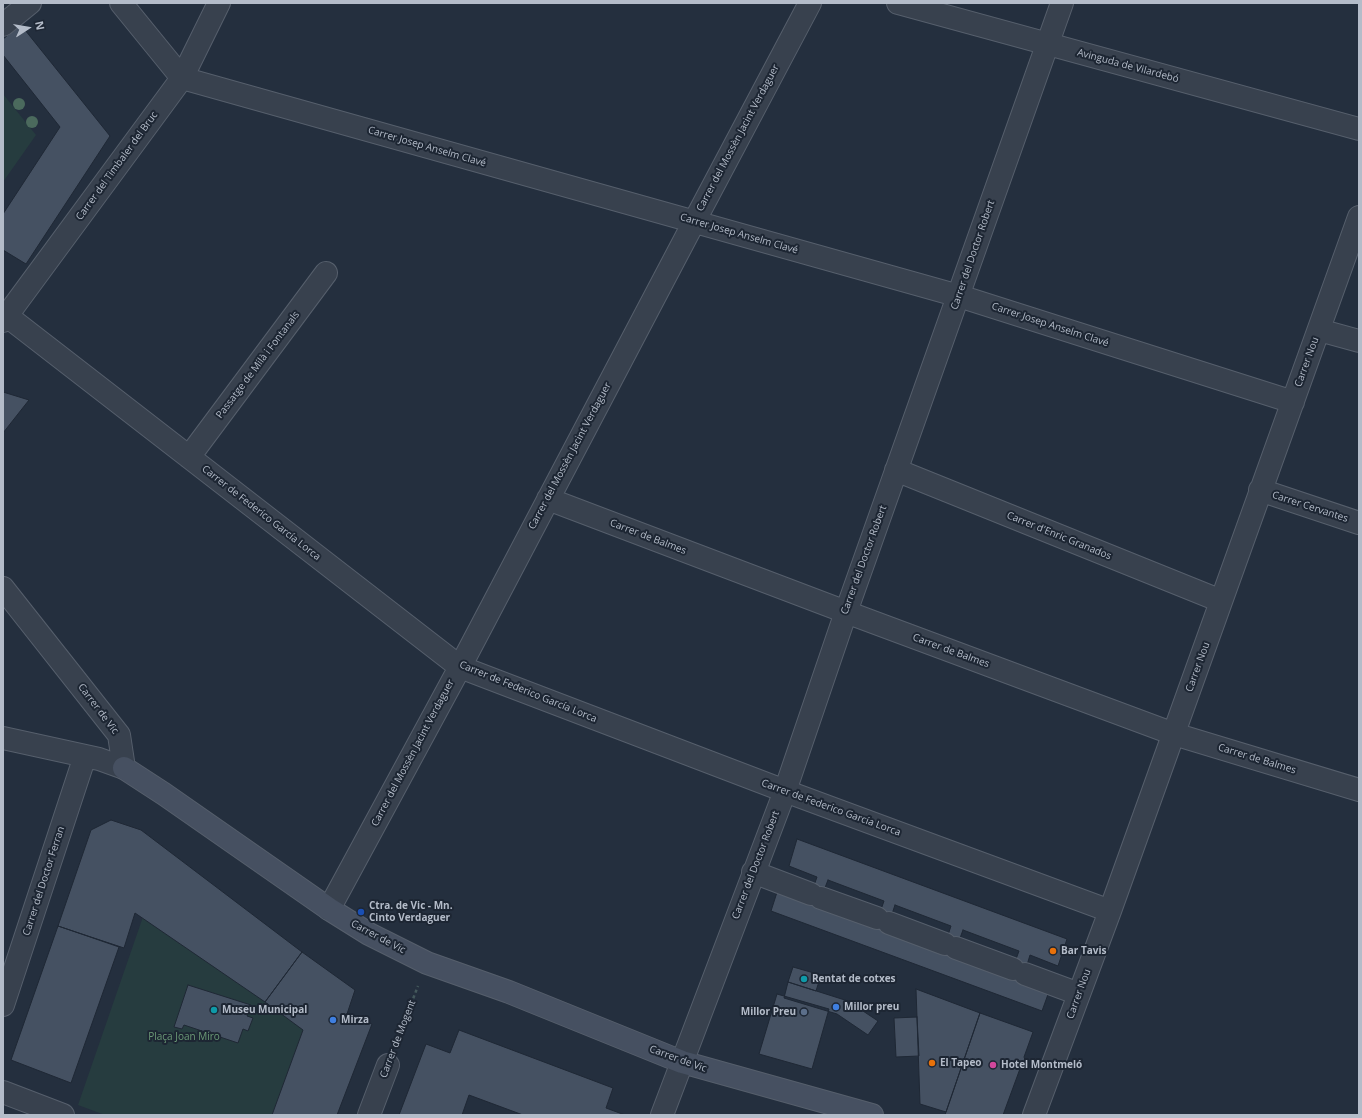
<!DOCTYPE html>
<meta charset="utf-8">
<style>
body{margin:0}
#map{position:relative;width:1362px;height:1118px;overflow:hidden;background:#242f3e;font-family:"Open Sans",sans-serif}
canvas{display:block}
.frame{position:absolute;inset:0;border:4px solid #b4bcc9;pointer-events:none}
.north{position:absolute;left:8px;top:8px;width:40px;height:40px;-webkit-text-stroke:3px #1d2633;paint-order:stroke;rotate:78deg;font-size:11px;font-weight:700;line-height:16px;text-align:center;color:#b4bcc9}
.north::after{content:'';display:block;margin:auto;width:14px;height:18px;background:#b4bcc9;clip-path:polygon(50% 0,100% 100%,50% 72%,0 100%)}
</style>
<div id="map">
<canvas width="1362" height="1118"></canvas>
<div class="frame"></div>
<div class="north">N</div>
</div>
<script>
const g = document.querySelector('canvas').getContext('2d');
g.lineJoin = 'round';
function fillPath(path, color) { g.fillStyle = color; g.fill(path, 'evenodd'); }
const poly = rows => new Path2D(rows.map(r => 'M' + r).join(''));
function strokePath(path, color, width, dash) { g.strokeStyle = color; g.lineWidth = width; g.lineCap = dash ? 'butt' : 'round'; g.setLineDash(dash || []); g.stroke(path); }
function write(font, color, halo, rows, align = 'center') {
  g.font = font + ' "Open Sans",sans-serif'; g.lineWidth = 4; g.setLineDash([]); g.textBaseline = 'middle'; g.strokeStyle = halo; g.fillStyle = color; for (const [text, x, y, turn = 0] of rows) {
    g.save(); g.translate(x, y); g.rotate((+turn || 0) * Math.PI / 180); g.textAlign = isNaN(turn) ? turn : align; if (halo) g.strokeText(text, 0, 0); g.fillText(text, 0, 0); g.restore();
  }
}
const green = poly([
 [3,94,36,135,3,182],
 [145,911,307,1031,276,1115,105,1115,78,1105]
]);
const building = poly([
 [21,25,110,136,26,264,3,250,3,214,60,127,3,55,3,39,21,25],
 [3,392,29,400,3,433,3,392],
 [111,820,141,830,302,952,265,1002,135,913,124,948,58,926,91,830,111,820],
 [797,839,1067,939,1058,966,1030,955,1024,975,1051,986,1042,1011,771,911,779,886,811,894,817,877,789,866,797,839],
 [828,880,884,901,877,921,821,898,828,880],
 [895,905,951,926,945,944,889,923,895,905],
 [963,930,1019,951,1012,970,956,949,963,930],
 [58,926,119,947,71,1083,11,1060,58,926],
 [302,952,355,990,347,1014,372,1024,337,1115,272,1115,303,1030,265,1002,302,952],
 [793,967,821,975,816,991,788,982,793,967],
 [788,982,848,1001,878,1021,868,1035,837,1014,784,998,788,982],
 [188,985,251,1005,247,1016,253,1018,248,1031,243,1029,238,1043,184,1025,182,1029,174,1027,188,985],
 [916,989,980,1013,946,1112,920,1104,916,989],
 [777,994,829,1009,812,1069,759,1054,777,994],
 [980,1013,1033,1032,1024,1057,1026,1063,1021,1066,1003,1115,945,1115,980,1013],
 [917,1017,919,1056,896,1057,894,1018,917,1017],
 [459,1030,613,1088,606,1108,625,1115,523,1115,469,1095,462,1115,399,1115,426,1044,450,1053,459,1030]
]);
const path = poly([
 [396,1043,418,986]
]);
const street = poly([
 [121,3,182,78],
 [898,3,1359,129],
 [3,25,30,3],
 [182,78,959,296,1293,402],
 [7,316,460,667,785,791,1110,911],
 [3,321,182,78,219,3],
 [1319,330,1359,341],
 [189,457,326,273],
 [896,470,1221,601],
 [1260,490,1359,523],
 [548,499,846,612,1174,734,1359,790],
 [3,588,119,735,124,768,99,759,3,738],
 [753,872,811,894],
 [821,898,877,918],
 [329,909,460,667,694,222,810,3],
 [889,923,945,944],
 [956,948,1013,969],
 [1025,974,1079,994],
 [3,1005,85,756],
 [3,1092,63,1115],
 [369,1115,388,1065],
 [662,1115,785,791,846,612,1062,3],
 [1034,1115,1110,911,1359,217]
]);
const secondary = poly([
 [124,768,164,794,329,909,369,934,427,963,509,992,682,1062,872,1115]
]);
const trees = [
 [19,104],
 [32,122]
];
const markers = [
 [361,912,4,"#1a4fb4"],
 [1053,951,4,"#e8710a"],
 [804,979,4,"#0f9aa8"],
 [836,1007,4,"#3f7fe0"],
 [214,1010,4,"#0f9aa8"],
 [804,1012,4,"#5c6f8a"],
 [333,1020,4,"#3f7fe0"],
 [932,1063,4,"#e8710a"],
 [993,1065,4,"#d1479c"]
];
const streetNames = [
 ["Avinguda de Vilardebó",1128,66,15],
 ["Carrer del Mossèn Jacint Verdaguer",738,138,-62],
 ["Carrer Josep Anselm Clavé",427,147,16],
 ["Carrer del Timbaler del Bruc",117,166,-54],
 ["Carrer Josep Anselm Clavé",739,234,16],
 ["Carrer del Doctor Robert",973,255,-71],
 ["Carrer Josep Anselm Clavé",1050,325,18],
 ["Carrer Nou",1307,362,-70],
 ["Passatge de Milà i Fontanals",258,365,-53],
 ["Carrer del Mossèn Jacint Verdaguer",570,456,-62],
 ["Carrer Cervantes",1310,507,18],
 ["Carrer de Federico García Lorca",261,513,38],
 ["Carrer d'Enric Granados",1059,536,22],
 ["Carrer de Balmes",648,537,21],
 ["Carrer del Doctor Robert",864,560,-70],
 ["Carrer de Balmes",951,651,20],
 ["Carrer Nou",1198,667,-70],
 ["Carrer de Federico García Lorca",528,692,22],
 ["Carrer de Vic",98,709,53],
 ["Carrer del Mossèn Jacint Verdaguer",413,753,-62],
 ["Carrer de Balmes",1257,759,17],
 ["Carrer de Federico García Lorca",831,808,20],
 ["Carrer del Doctor Robert",756,865,-69],
 ["Carrer del Doctor Ferran",44,881,-72],
 ["Carrer de Vic",378,937,28],
 ["Carrer Nou",1079,994,-70],
 ["Carrer de Mogent",398,1039,-69],
 ["Carrer de Vic",678,1059,20]
];
const poiNames = [
 ["Ctra. de Vic - Mn.",369,906],
 ["Cinto Verdaguer",369,918],
 ["Bar Tavis",1061,951],
 ["Rentat de cotxes",812,979],
 ["Millor preu",844,1007],
 ["Museu Municipal",222,1010],
 ["Millor Preu",796,1012,"right"],
 ["Mirza",341,1020],
 ["El Tapeo",940,1063],
 ["Hotel Montmeló",1001,1065]
];
const parkNames = [
 ["Plaça Joan Miro",184,1037]
];
fillPath(green, '#263c3f');
fillPath(building, '#455162');
strokePath(building, '#1f2835', 1);
strokePath(street, '#565f6c', 24);
strokePath(secondary, '#565f6c', 24);
strokePath(path, '#44595c', 2.5, [3, 3]);
strokePath(street, '#38414e', 22);
strokePath(secondary, '#465061', 22);
g.fillStyle = '#4b6a5d';
for (const [x, y] of trees) { g.beginPath(); g.arc(x, y, 6, 0, 2 * Math.PI); g.fill(); }
for (const [x, y, r, color] of markers) { const dot = new Path2D(); dot.arc(x, y, r, 0, 2 * Math.PI); g.fillStyle = color; g.fill(dot); strokePath(dot, '#1d2633', 1.5); }
write('10px', '#b4bcc9', '#1d2633', streetNames);
write('bold 10px', '#b4bcc9', '#1d2633', poiNames, 'left');
write('10px', '#6b9a76', '#1d2633', parkNames);
</script>
